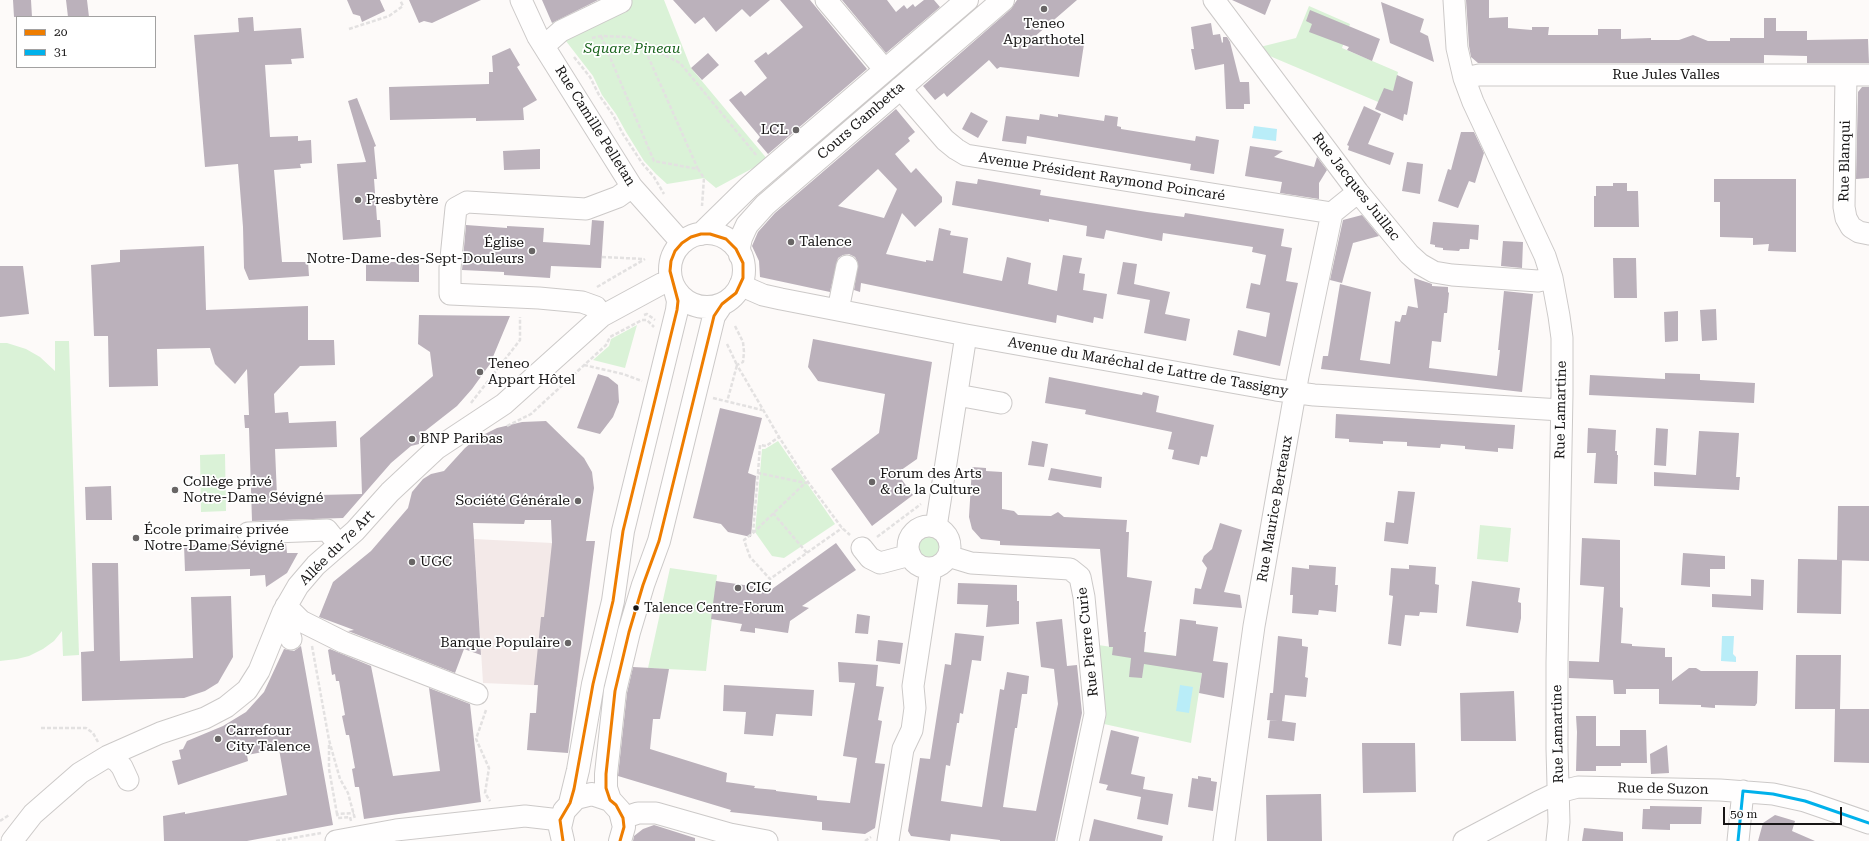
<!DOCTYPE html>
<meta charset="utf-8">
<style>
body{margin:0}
#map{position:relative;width:1869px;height:841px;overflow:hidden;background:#fdfaf9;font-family:"Roboto Serif",serif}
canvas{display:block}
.legend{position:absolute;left:16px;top:16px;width:140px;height:52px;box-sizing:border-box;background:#fff;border:1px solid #a2a1a1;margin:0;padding:5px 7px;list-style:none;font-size:12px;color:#171515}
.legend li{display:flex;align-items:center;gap:8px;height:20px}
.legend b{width:20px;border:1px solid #a2a1a1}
.scale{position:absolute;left:1723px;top:807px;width:119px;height:18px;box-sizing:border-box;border:2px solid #171515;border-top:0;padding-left:5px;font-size:12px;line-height:14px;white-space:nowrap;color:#171515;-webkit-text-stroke:3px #fff;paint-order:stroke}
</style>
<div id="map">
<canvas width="1869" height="841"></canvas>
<ul class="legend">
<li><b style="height:5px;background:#ee7d00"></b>20</li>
<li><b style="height:5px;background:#00b1eb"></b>31</li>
</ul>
<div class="scale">50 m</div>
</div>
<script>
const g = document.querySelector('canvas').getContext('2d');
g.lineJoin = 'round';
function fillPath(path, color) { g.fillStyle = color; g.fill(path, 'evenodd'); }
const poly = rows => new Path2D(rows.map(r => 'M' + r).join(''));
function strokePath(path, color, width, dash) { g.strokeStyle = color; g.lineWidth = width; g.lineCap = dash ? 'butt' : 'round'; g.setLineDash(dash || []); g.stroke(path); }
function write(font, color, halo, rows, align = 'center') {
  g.font = font + ' "Roboto Serif",serif'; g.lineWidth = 3.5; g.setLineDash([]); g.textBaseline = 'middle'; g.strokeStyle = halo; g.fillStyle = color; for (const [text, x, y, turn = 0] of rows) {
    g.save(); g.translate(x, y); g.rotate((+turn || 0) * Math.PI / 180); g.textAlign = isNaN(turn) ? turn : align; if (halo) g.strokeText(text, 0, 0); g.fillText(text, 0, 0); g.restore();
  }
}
const commercial = poly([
 [474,539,552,543,595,541,577,687,483,683]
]);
const green = poly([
 [603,0,664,0,691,68,768,160,716,188,704,178,667,184,656,174,644,161,626,132,616,114,602,95,593,76,552,23],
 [1309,6,1350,24,1342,48,1398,72,1390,107,1265,54,1260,47,1296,38],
 [637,325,625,368,593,360,609,346,611,339],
 [55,341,69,341,79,655,63,656,62,631,54,641,43,649,29,656,17,659,0,661,0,343,7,343,26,349,40,357,55,371],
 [778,441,835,524,784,558,772,556,755,532,762,449,765,449],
 [225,454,226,511,201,512,200,455],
 [1480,525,1511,528,1508,562,1477,559],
 '915 547a13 13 0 1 1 26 0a13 13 0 1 1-26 0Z',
 [670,568,717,575,706,671,648,668],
 [1098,645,1204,660,1191,743,1104,724,1106,717]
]);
const water = poly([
 [1254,126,1277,129,1276,141,1252,138],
 [1722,636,1734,636,1733,654,1736,657,1736,662,1721,661],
 [1180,685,1193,687,1189,713,1176,711]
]);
const building = poly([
 [13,0,31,0,32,17,14,17],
 [66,0,87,0,89,17,68,17],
 [347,0,380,0,385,11,362,22,360,16,353,14],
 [409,0,481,0,432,23,424,21,419,23],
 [542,0,598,0,552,23],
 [673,0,770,0,750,17,742,9,716,32,704,17,695,24],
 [780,0,810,0,867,69,768,154,757,141,760,137,729,100,741,91,745,96,767,78,754,61,766,52,768,55,803,27],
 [842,0,887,0,896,12,904,5,907,9,913,4,915,7,924,0,934,0,940,7,886,53],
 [1017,0,1077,0,1033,38,1084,44,1079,77,1000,67,997,69,989,60,947,97,944,93,935,100,923,86,1011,9],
 [1232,0,1271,0,1265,15],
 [1466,0,1489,0,1489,18,1508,17,1508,28,1532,30,1532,27,1549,27,1548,35,1598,35,1598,29,1621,29,1621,39,1651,38,1651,40,1679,40,1693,35,1708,41,1730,41,1730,38,1764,38,1764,18,1776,18,1776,31,1807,31,1807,40,1868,39,1869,63,1807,63,1807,56,1764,55,1764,63,1478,63,1471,57,1469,46],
 [1381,2,1424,19,1420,32,1428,36,1434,62,1390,43],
 [1310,10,1380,39,1372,61,1347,50,1349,47,1309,32,1312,24,1306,21],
 [253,17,254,31,301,28,304,58,291,59,292,64,265,65,270,137,298,136,298,141,311,140,312,163,300,164,301,168,274,170,282,262,308,262,309,276,249,280,244,268,243,227,238,164,205,167,194,35,239,32,238,18],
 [1211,23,1213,35,1220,34,1222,43,1223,42,1223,37,1227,37,1230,42,1240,82,1249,82,1250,104,1244,104,1244,109,1226,109,1224,64,1195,70,1191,49,1194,49,1191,27],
 [510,48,520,65,517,67,537,100,523,108,524,120,476,121,476,118,390,120,389,87,489,84,489,72,493,72,492,56],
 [708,53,719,65,702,80,691,68],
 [1397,75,1413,82,1407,115,1404,114,1403,121,1375,109,1384,88,1393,91],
 [1862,87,1869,87,1869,178,1856,179,1858,92],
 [357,98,376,146,374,147,377,179,374,179,377,220,380,220,381,237,343,240,337,164,366,162,348,101],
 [1364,106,1381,114,1368,144,1394,153,1390,165,1348,150,1349,146,1347,145],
 [896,109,915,132,908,138,910,141,895,154,911,173,916,168,942,197,942,202,915,227,902,213,886,254,926,262,926,260,933,261,939,228,951,231,950,235,968,238,963,273,1002,281,1007,257,1031,263,1028,284,1057,291,1063,255,1082,258,1079,273,1085,274,1083,290,1107,294,1103,319,1094,317,1093,323,1057,315,1056,323,861,283,860,292,854,290,858,263,855,257,849,254,843,255,838,258,830,292,760,277,759,261,752,246,758,232,775,213],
 [878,169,897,189,884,218,838,206],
 [971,112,988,121,978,138,962,129],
 [1040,114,1058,117,1058,114,1104,121,1105,115,1118,117,1117,126,1121,127,1121,129,1195,141,1196,136,1219,140,1214,174,1190,170,1191,164,1027,136,1026,144,1002,141,1006,116,1039,120],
 [1461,132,1474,132,1484,153,1475,183,1469,181,1458,208,1438,201,1448,169,1451,170],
 [1250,146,1283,151,1274,157,1314,167,1317,157,1327,170,1319,183,1319,199,1280,193,1282,182,1245,176],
 [540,149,540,169,504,170,503,151],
 [1407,162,1423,164,1420,194,1402,191],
 [978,179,1041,190,1040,195,1147,212,1184,217,1185,213,1284,229,1281,246,1292,248,1286,281,1298,283,1280,366,1233,355,1238,330,1266,337,1270,313,1246,308,1251,283,1260,285,1266,255,1252,252,1253,247,1163,233,1162,241,1106,230,1104,239,1086,236,1087,226,1049,219,1049,222,952,205,956,181,977,184],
 [1714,179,1796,179,1796,252,1768,251,1769,244,1753,245,1753,238,1720,237,1720,202,1714,202],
 [1613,183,1627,183,1627,191,1638,191,1639,227,1594,227,1594,196,1596,196,1596,186,1613,186],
 [1362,215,1379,236,1353,243,1342,283,1330,280,1343,220],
 [592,220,604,221,601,268,551,266,550,278,504,275,504,272,462,270,466,225,507,228,507,226,544,228,543,242,590,245],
 [1433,222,1479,225,1478,240,1470,239,1469,249,1460,249,1459,251,1443,250,1443,248,1435,247,1435,245,1430,244],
 [1503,241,1523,242,1522,268,1501,266],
 [204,246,206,310,308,306,308,340,334,340,335,365,300,366,274,394,275,413,288,412,289,423,336,421,337,447,275,449,277,496,362,494,360,438,433,376,430,352,418,344,419,315,510,316,490,364,472,389,457,406,420,435,419,444,411,446,391,463,343,518,252,521,249,428,245,428,244,415,249,415,247,369,235,384,215,364,210,348,157,349,158,386,109,387,108,336,94,336,91,265,120,262,120,250],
 [1613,258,1636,258,1637,298,1614,298],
 [366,262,419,262,419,282,366,281],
 [1123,262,1137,264,1134,284,1170,292,1165,314,1190,319,1186,341,1144,333,1150,300,1117,294],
 [0,266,23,266,29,314,0,317],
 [1414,278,1432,284,1432,286,1448,287,1448,292,1449,293,1447,313,1444,313,1441,342,1432,341,1429,368,1497,376,1500,350,1498,350,1504,291,1533,294,1522,392,1321,369,1323,356,1328,356,1340,284,1371,292,1360,360,1390,364,1395,321,1400,322,1402,315,1406,315,1408,306,1418,308],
 [1716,309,1717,340,1702,341,1700,310],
 [1678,311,1678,341,1665,342,1664,312],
 [813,339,932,362,917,459,897,473,913,495,872,526,831,469,879,433,885,394,818,381,808,367],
 [1665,373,1700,374,1700,380,1755,383,1754,403,1589,395,1590,375,1665,379],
 [598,374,608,377,618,385,619,402,613,417,600,434,577,428],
 [1049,377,1142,395,1143,392,1159,396,1156,412,1214,425,1207,457,1201,456,1199,465,1172,459,1174,450,1168,449,1172,432,1085,414,1086,410,1045,403],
 [720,408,762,418,748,473,756,476,751,537,728,532,721,524,693,518],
 [1336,414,1515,425,1513,449,1498,448,1498,452,1465,449,1465,446,1441,444,1440,448,1407,446,1407,442,1383,441,1383,444,1349,442,1349,439,1335,438],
 [546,421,584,458,592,472,594,488,586,541,595,541,568,753,527,750,530,713,536,713,538,685,534,685,541,617,544,617,552,543,551,520,525,520,524,524,473,523,481,655,464,649,455,673,348,631,354,630,319,617,333,582,371,551,408,508,412,492,423,479,431,474,444,471,465,448,477,438,497,428,522,422],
 [1588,428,1616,430,1615,451,1617,451,1617,455,1618,455,1617,484,1594,483,1596,453,1587,453],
 [1656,428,1668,429,1666,466,1654,465],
 [1699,431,1739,433,1736,477,1740,477,1739,490,1654,486,1654,472,1696,475],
 [1032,441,1048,444,1044,467,1028,465],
 [972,467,986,468,986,471,1002,472,1002,509,1014,511,1018,515,1051,516,1058,512,1064,517,1127,520,1126,532,1129,532,1127,577,1152,581,1144,632,1146,632,1144,652,1176,656,1180,619,1196,621,1196,624,1218,627,1213,661,1228,663,1224,698,1199,693,1202,673,1144,664,1142,678,1129,677,1131,658,1112,655,1113,647,1109,647,1100,549,1000,545,1000,541,981,539,972,529,969,517],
 [1051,468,1102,477,1101,488,1048,480],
 [111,486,112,520,86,520,85,487],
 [1398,491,1415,492,1408,544,1384,541,1386,522,1394,523],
 [1838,506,1869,506,1869,561,1837,560],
 [1220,523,1242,530,1224,592,1240,595,1242,608,1193,604,1195,588,1201,589,1207,568,1202,561,1204,556,1212,549],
 [1582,538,1620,540,1620,607,1623,608,1621,643,1632,644,1632,646,1665,648,1665,657,1672,657,1672,681,1689,668,1696,668,1701,671,1758,671,1757,703,1755,706,1715,705,1715,708,1701,707,1701,705,1659,704,1659,689,1626,689,1626,694,1614,694,1613,680,1569,678,1569,661,1599,662,1604,587,1580,585],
 [836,543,856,570,802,606,809,608,790,621,788,633,755,628,755,633,740,631,742,624,711,619,716,581,772,589],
 [243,544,286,544,287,553,298,553,287,573,266,587,265,575,250,576,250,569,185,571,184,545],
 [1683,553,1725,556,1725,569,1710,569,1710,587,1681,585],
 [1798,559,1842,560,1841,614,1797,613],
 [92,563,118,563,120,661,193,658,191,597,231,596,233,657,218,683,205,691,184,698,82,701,81,652,94,651],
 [1309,565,1336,567,1335,585,1338,585,1336,612,1319,610,1318,615,1292,613,1293,595,1290,595,1292,567,1309,569],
 [1409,565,1436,567,1435,584,1439,585,1437,613,1420,612,1419,616,1405,615,1401,646,1388,644,1393,596,1389,595,1391,568,1409,569],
 [1751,579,1764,580,1763,610,1712,607,1712,594,1751,596],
 [1472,581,1520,588,1518,602,1521,603,1521,618,1518,633,1466,626],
 [958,583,1017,585,1017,601,1019,601,1019,624,986,627,988,605,957,604],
 [857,614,870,616,868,634,855,633],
 [1062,619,1067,666,1077,665,1082,713,1055,841,1000,841,1000,840,951,834,950,841,911,836,908,831,920,758,930,759,945,664,951,665,955,633,984,636,981,661,972,660,963,714,960,713,959,723,957,723,950,766,946,765,941,801,982,807,1000,689,1004,690,1007,672,1029,676,1027,694,1022,694,1017,728,1015,728,1003,807,1036,811,1058,704,1054,669,1041,667,1036,622],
 [1278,636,1302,639,1302,646,1308,647,1305,677,1308,678,1306,697,1285,695,1282,721,1296,723,1294,741,1268,738,1270,720,1279,721,1267,720,1270,693,1273,693],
 [878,640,903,643,900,664,876,661],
 [301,646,333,825,247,841,164,841,163,816,185,812,185,814,287,795,279,749,247,755,248,761,178,785,172,761,181,759,179,750,183,749,187,741,223,726,246,712,264,692,284,649,294,651],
 [330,649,371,666,393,776,440,771,429,688,470,704,481,802,364,819,359,787,355,787,352,769,355,768,349,735,346,735,342,716,345,715,339,681,336,681,335,674,332,675,328,650],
 [1796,655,1841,655,1840,709,1795,709],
 [838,662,878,665,876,686,884,687,878,720,882,721,875,763,885,764,875,828,865,834,822,830,822,822,730,812,731,810,618,776,627,693,633,667,669,669,660,719,653,719,650,749,727,773,726,782,755,786,754,788,776,790,776,791,817,796,817,800,850,803,857,758,843,756,855,683,839,682],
 [724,685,814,690,812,716,776,714,773,736,744,734,746,712,723,711],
 [1514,691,1516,741,1461,741,1460,693],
 [1835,709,1869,709,1869,763,1834,762],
 [1576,716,1596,716,1596,746,1620,746,1620,730,1646,730,1647,763,1621,763,1621,766,1596,766,1596,771,1576,771,1577,732],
 [1111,730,1139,737,1131,774,1145,777,1143,789,1173,794,1168,825,1137,819,1141,797,1106,790,1108,785,1099,783],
 [1362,743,1415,743,1416,792,1363,793],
 [1667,745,1669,773,1651,774,1650,754],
 [1198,776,1211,778,1211,781,1217,782,1213,811,1188,807,1192,778,1198,779],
 [1321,794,1322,841,1267,841,1266,795],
 [1650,806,1702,807,1701,824,1670,824,1670,830,1642,829,1643,809,1650,809],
 [1775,815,1795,821,1792,831,1815,841,1758,841,1763,823],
 [1094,819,1163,836,1162,841,1089,841],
 [654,825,695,838,695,841,633,841,634,836,643,829],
 [1584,828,1623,832,1623,841,1582,841]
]);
const path = poly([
 [349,29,389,16,403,6,400,0],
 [601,36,654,161,698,169,704,178,702,206],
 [592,38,601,36,629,37,680,63,757,156],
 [643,45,698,169],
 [574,57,590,77,599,95,613,115,623,134,642,163,654,177,664,194],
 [602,257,644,259],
 [597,287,645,259],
 [644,315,647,314,655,320],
 [735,326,743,342,744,352,743,362,737,365,779,437,808,482,842,528,850,535],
 [727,344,737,365,727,402],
 [584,365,623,374,642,381],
 [713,398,762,410],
 [471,403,520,340,520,317],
 [507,426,531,414,606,345,610,337,642,320,647,320,654,327],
 [758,473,760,445,766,446,779,437],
 [808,482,806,483,758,473,753,533,744,540,750,557,770,579,842,528],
 [773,513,807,553],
 [753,533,805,483],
 [877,537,921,504],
 [312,646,329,740,340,779,348,793,355,819],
 [486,710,476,739,489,768,485,793,490,801],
 [41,728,86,728,93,733,98,742],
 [329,745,329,769,337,814],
 [0,821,9,815],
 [351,821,350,817,338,818,337,814,354,813],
 [276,841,321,833],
 [865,841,871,837]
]);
const minor = poly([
 [521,0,538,37,632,187,682,243],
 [826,0,885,70],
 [1214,0,1358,192,1409,254,1420,264,1434,272,1452,275,1538,281,1552,278],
 [1454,0,1457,48,1464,78,1473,102,1545,256,1552,278,1559,316,1562,338,1562,394,1557,663,1557,749,1559,822,1557,841],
 [544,46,561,31,621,2],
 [1846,75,1844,207,1846,218,1851,227,1859,232,1869,234],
 [1464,78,1479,75,1869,75],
 [900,88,945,140,956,149,966,155,1332,213],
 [740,285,763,295,781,299,966,335,1276,390,1314,395,1561,410],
 [838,310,847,266],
 [602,316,596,307,582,302,539,298,450,294,450,268,456,208,467,202,586,209,618,197,632,187],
 [957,395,1001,403],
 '908 547a21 21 0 1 1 42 0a21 21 0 1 1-42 0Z',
 [936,527,966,335],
 [248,533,327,530,339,545],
 [862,548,870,558,880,563,910,555],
 [948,556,971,563,1070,569,1080,577,1084,597,1095,714,1068,841],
 [286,606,301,621,343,642,477,694],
 [283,612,291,639],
 [108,756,117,761,122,767,128,780],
 [623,818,638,813,656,813,730,834,767,841],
 [12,841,33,814,80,773,108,756,160,733,205,718,226,707,247,690,259,671,283,612,298,586,316,565,355,531,390,492,436,449,504,404,602,316,661,284,671,281],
 [336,841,396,830,525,816,560,820],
 [888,841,903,749,912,730,915,708,913,686,931,568],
 [1224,841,1254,626,1298,376,1332,213,1358,192],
 [1464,841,1538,802,1559,792,1578,787,1720,790,1773,794,1805,801,1869,823],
 [1738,841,1743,791]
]);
const major = poly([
 '670 270a37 37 0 1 1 74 0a37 37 0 1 1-74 0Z',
 [701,234,749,187,967,0],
 [740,255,739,247,741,238,747,225,765,205,1003,0],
 [610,800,606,788,606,774,615,691,629,632,643,585,659,541,714,316,722,304],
 [570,803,578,770,593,684,613,601,623,531,677,310,678,301,675,290],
 [563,841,560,828,564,811,576,798,592,794,610,800,620,811,624,827,620,841]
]);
const bus1 = poly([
 [610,800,616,805,623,818,624,827,620,841],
 [563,841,560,820,570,803,574,789,593,684,613,601,623,531,677,310,678,301,670,271,671,261,675,251,682,243,691,237,701,234,710,234,726,239,736,249,743,263,743,278,736,293,722,304,714,316,659,541,643,585,629,632,615,691,606,774,606,788,610,800]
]);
const bus2 = poly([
 [1738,841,1743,791,1773,794,1805,801,1869,823]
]);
const markers = [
 [1044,9,4,"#686565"],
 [796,130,4,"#686565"],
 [358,200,4,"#686565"],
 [791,242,4,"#686565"],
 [532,251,4,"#686565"],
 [480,372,4,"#686565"],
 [412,439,4,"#686565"],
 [872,482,4,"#686565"],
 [175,490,4,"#686565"],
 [578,501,4,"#686565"],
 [136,538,4,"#686565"],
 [412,562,4,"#686565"],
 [738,588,4,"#686565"],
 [636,608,3.5,"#171515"],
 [568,643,4,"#686565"],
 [218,739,4,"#686565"]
];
const busNames = [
 ["Talence Centre-Forum",644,608]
];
const poiNames = [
 ["Teneo",1044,24,"center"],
 ["Apparthotel",1044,40,"center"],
 ["LCL",788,130,"right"],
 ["Presbytère",366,200],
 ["Talence",799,242],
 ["Église",524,243,"right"],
 ["Notre-Dame-des-Sept-Douleurs",524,259,"right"],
 ["Teneo",488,364],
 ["Appart Hôtel",488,380],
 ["BNP Paribas",420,439],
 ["Forum des Arts",880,474],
 ["& de la Culture",880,490],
 ["Collège privé",183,482],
 ["Notre-Dame Sévigné",183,498],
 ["Société Générale",570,501,"right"],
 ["École primaire privée",144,530],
 ["Notre-Dame Sévigné",144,546],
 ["UGC",420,562],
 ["CIC",746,588],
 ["Banque Populaire",560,643,"right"],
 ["Carrefour",226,731],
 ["City Talence",226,747]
];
const parkNames = [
 ["Square Pineau",632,49]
];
const streetNames = [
 ["Rue Jules Valles",1666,75],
 ["Cours Gambetta",861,121,-41],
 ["Rue Camille Pelletan",595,126,58],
 ["Rue Blanqui",1845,161,-89],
 ["Avenue Président Raymond Poincaré",1102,177,9],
 ["Rue Jacques Juillac",1356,187,52],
 ["Avenue du Maréchal de Lattre de Tassigny",1148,367,10],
 ["Rue Lamartine",1561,410,-89],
 ["Rue Maurice Berteaux",1275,509,-80],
 ["Allée du 7e Art",337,548,-45],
 ["Rue Pierre Curie",1088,642,-96],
 ["Rue Lamartine",1558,734,-91],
 ["Rue de Suzon",1663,789,1]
];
fillPath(commercial, '#f3e9e8');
fillPath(green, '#daf2d7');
fillPath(water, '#b9edf8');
fillPath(building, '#bbb1bb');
strokePath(minor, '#ccc9c8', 23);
strokePath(major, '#ccc9c8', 24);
strokePath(path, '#e3e1e1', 2.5, [4, 2]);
strokePath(minor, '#fffefe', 21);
strokePath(major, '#fffefe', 22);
strokePath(bus1, '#ee7d00', 3);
strokePath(bus2, '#00b1eb', 3);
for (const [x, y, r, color] of markers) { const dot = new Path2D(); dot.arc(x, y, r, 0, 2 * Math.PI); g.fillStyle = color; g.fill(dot); strokePath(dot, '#fff', 1.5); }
write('13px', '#171515', '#fff', busNames, 'left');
write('14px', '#171515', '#fff', poiNames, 'left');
write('italic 14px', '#17621a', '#fff', parkNames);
write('14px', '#171515', '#fff', streetNames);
</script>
